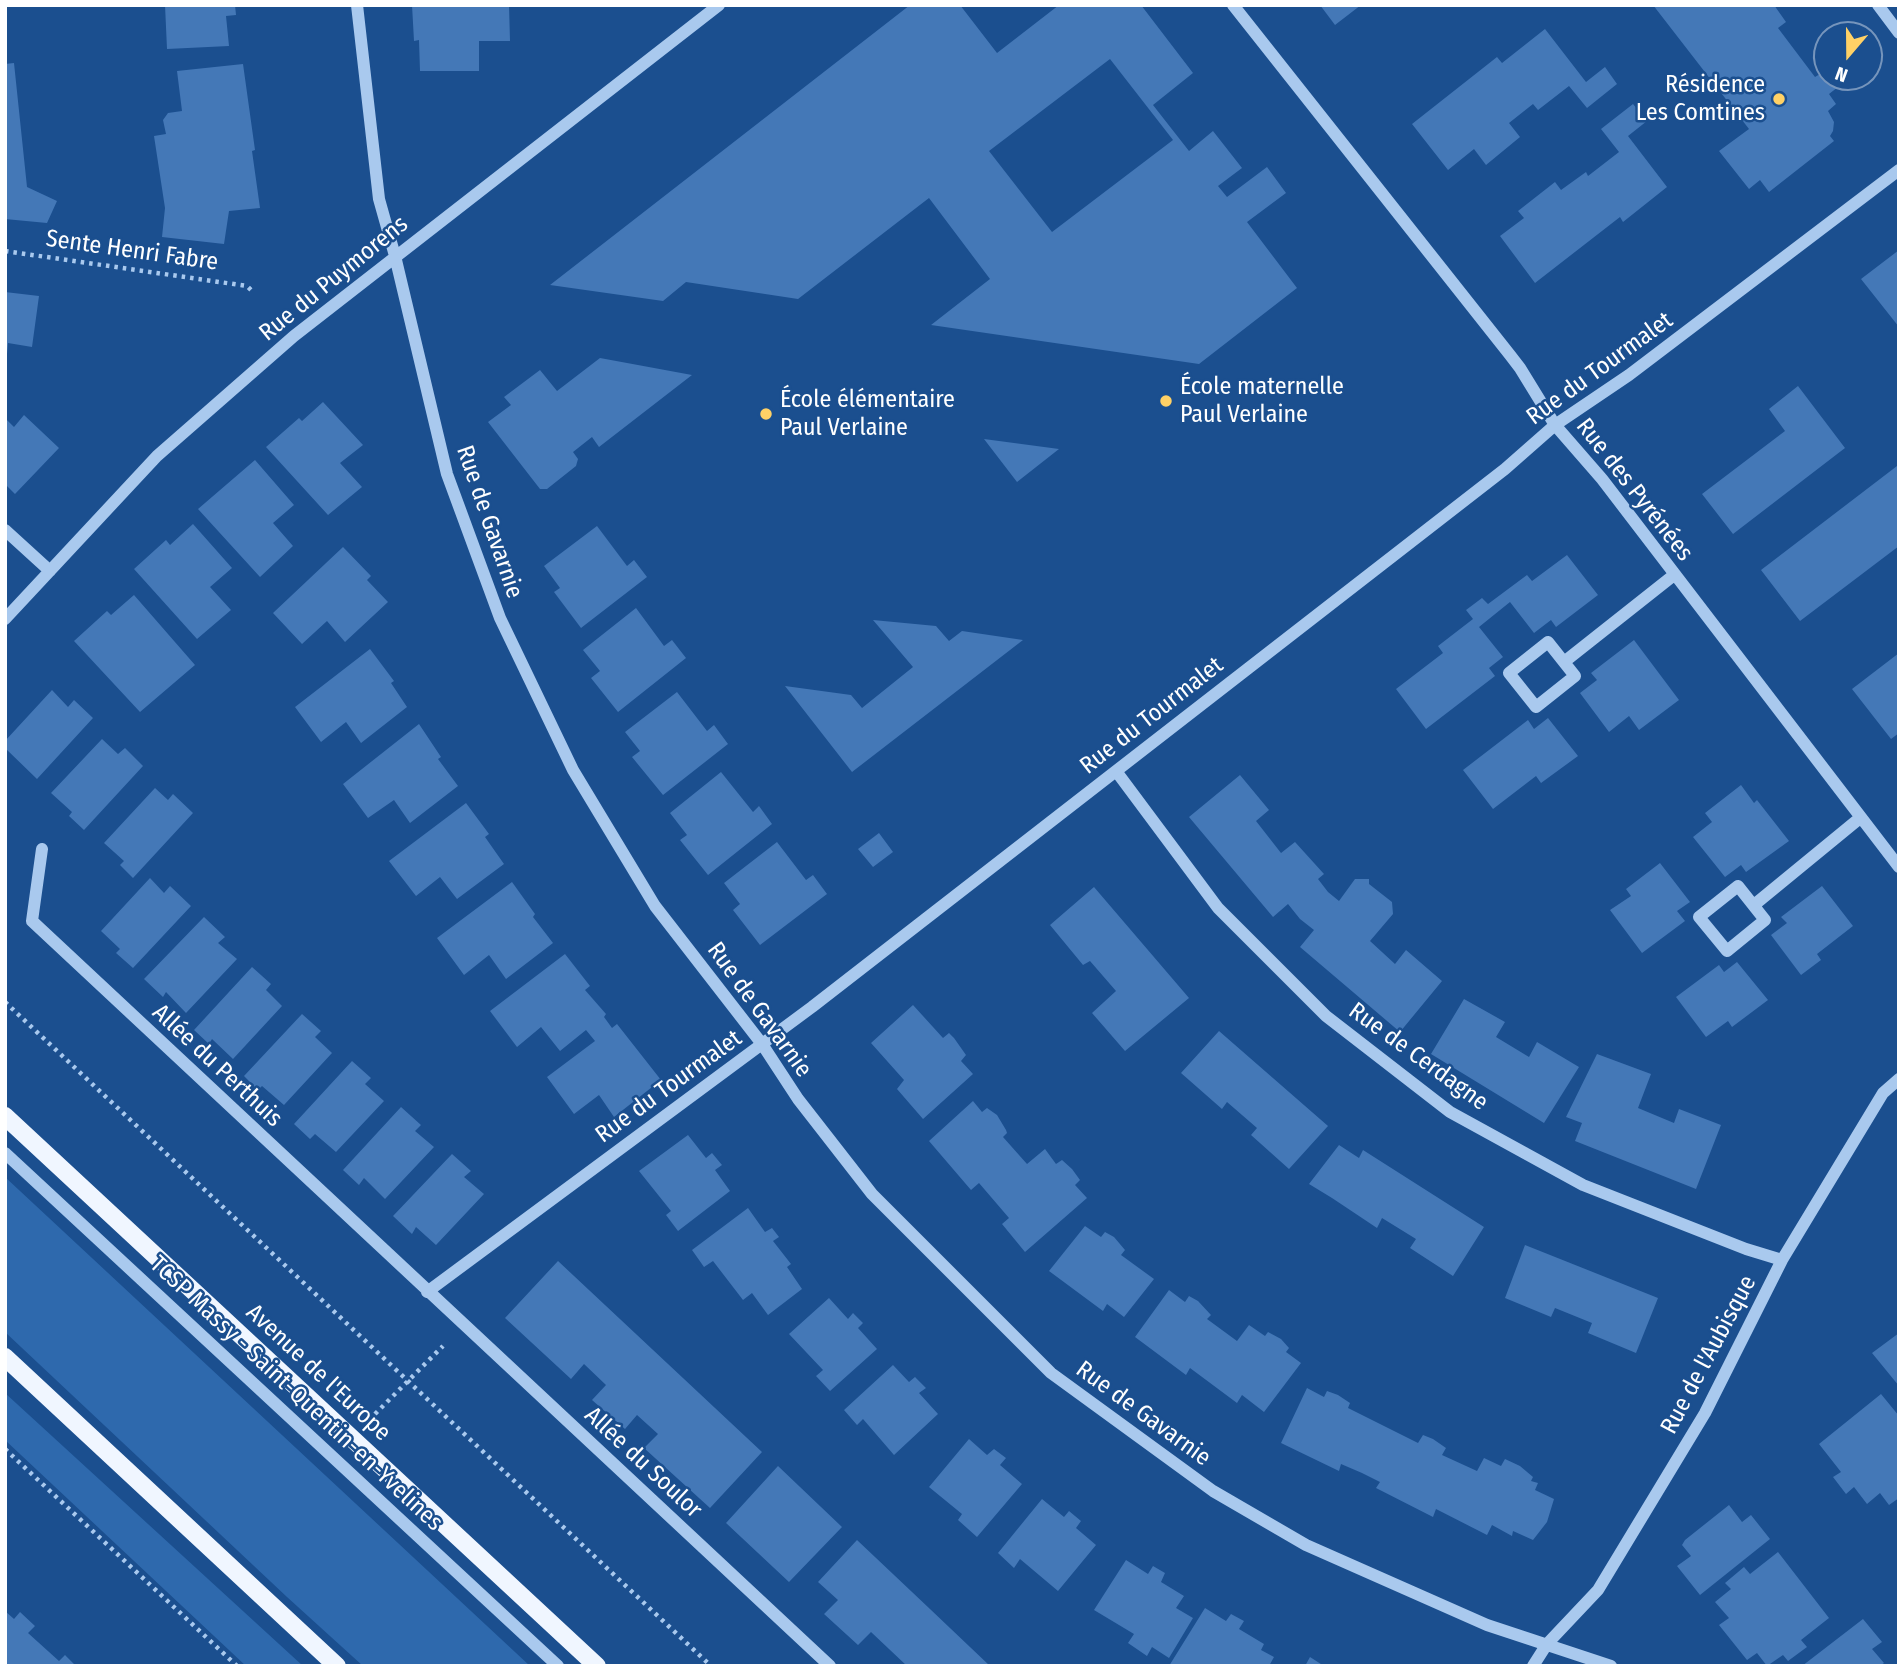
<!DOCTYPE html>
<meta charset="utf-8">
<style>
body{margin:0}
#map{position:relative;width:1904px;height:1671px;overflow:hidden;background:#1b4f8f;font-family:"Fira Sans Condensed",sans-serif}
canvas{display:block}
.frame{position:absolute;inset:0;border:7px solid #fff;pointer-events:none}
.north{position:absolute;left:1813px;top:21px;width:70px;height:70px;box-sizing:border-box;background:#1b4f8f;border:2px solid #7695bc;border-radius:50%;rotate:200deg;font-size:19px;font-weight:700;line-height:28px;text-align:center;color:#fff}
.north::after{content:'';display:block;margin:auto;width:24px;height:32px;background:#ffd166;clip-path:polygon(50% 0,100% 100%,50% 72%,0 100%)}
</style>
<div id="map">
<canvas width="1904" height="1671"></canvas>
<div class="frame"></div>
<div class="north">N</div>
</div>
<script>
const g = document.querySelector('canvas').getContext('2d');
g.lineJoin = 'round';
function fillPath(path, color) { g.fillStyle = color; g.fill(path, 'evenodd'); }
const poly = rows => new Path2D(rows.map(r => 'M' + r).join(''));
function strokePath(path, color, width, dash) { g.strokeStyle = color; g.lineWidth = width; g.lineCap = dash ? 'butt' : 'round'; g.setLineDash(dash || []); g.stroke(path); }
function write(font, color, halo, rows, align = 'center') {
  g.font = font + ' "Fira Sans Condensed",sans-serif'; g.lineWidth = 5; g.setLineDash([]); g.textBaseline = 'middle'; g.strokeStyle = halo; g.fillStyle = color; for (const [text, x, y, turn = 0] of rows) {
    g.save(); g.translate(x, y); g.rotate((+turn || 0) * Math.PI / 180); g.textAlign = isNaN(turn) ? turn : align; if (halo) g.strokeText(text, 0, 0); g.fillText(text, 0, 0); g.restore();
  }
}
const green = poly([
 [5,1177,530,1666,363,1666,287,1597,5,1332],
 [5,1393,303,1666,246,1666,5,1440]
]);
const building = poly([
 [165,5,235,5,236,15,226,16,229,46,167,49],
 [412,5,509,5,510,41,479,41,479,71,420,71,419,40,414,41],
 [910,5,960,5,997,53,1059,5,1141,5,1193,73,1153,105,1189,151,1213,131,1242,168,1218,186,1227,197,1267,167,1286,193,1247,222,1297,288,1199,364,931,325,990,279,929,198,798,299,686,282,663,301,550,285],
 [1110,59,1173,140,1052,232,989,151],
 [1320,5,1361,5,1335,25],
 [1653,5,1774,5,1786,22,1778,28,1815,77,1825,71,1827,77,1830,77,1838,87,1829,94,1836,104,1828,111,1834,122,1833,131,1830,136,1834,141,1769,192,1760,180,1749,189,1719,151,1749,129],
 [1545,29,1586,82,1605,67,1617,84,1587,108,1569,86,1538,110,1533,104,1509,123,1520,137,1486,165,1474,149,1448,170,1412,124,1497,57,1502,63],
 [14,63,27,187,57,201,47,223,5,219,5,64],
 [243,64,255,150,252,151,260,208,229,211,224,244,162,237,165,208,154,136,166,134,163,120,168,113,182,111,177,71],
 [1633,104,1647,121,1628,136,1667,187,1623,222,1620,217,1535,283,1500,236,1524,218,1518,211,1555,182,1561,190,1586,172,1588,176,1619,152,1601,129],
 [1899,250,1899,327,1861,279],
 [5,292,39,296,32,347,8,343,7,354,5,353],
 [600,358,692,375,599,447,592,437,573,452,578,459,576,466,547,489,540,489,488,422,511,405,504,397,540,370,557,391],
 [1798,386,1845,448,1733,534,1702,494,1785,431,1769,409],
 [323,402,363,445,340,463,362,487,328,515,266,447,299,418,302,421],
 [24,415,59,448,15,494,5,484,5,418,14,427],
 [984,439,1059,449,1017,482],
 [255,460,294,505,273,523,293,546,260,577,198,509],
 [1897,466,1899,469,1899,546,1800,621,1761,570],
 [193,524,232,568,210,587,231,610,197,639,134,569,166,540,170,545],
 [597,526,627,566,634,560,647,577,581,628,554,592,560,588,544,566],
 [343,547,371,576,367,580,388,602,345,642,327,621,302,644,273,613],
 [1567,555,1598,595,1556,627,1551,620,1534,633,1510,602,1479,627,1503,657,1489,668,1495,676,1426,729,1396,689,1443,653,1438,646,1473,619,1466,610,1482,598,1488,604,1527,575,1532,581],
 [134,595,195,665,140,712,74,641,107,611,111,615],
 [636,608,664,646,672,640,686,658,618,712,591,678,600,671,583,650],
 [873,620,936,626,949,641,962,631,1023,640,852,772,785,686,851,695,862,708,913,667],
 [1634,640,1679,700,1639,730,1629,716,1609,732,1580,693,1597,680,1591,673],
 [370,649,394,681,391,683,407,707,361,743,346,722,321,742,295,707],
 [1899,653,1899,733,1891,739,1852,689],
 [52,690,68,707,74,700,93,718,37,779,5,748,5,741],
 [677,692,707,731,714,725,728,744,663,795,632,757,640,751,625,732],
 [1548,718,1578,756,1541,783,1536,776,1493,809,1463,770,1528,720,1534,729],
 [419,724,441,757,438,759,458,786,410,823,394,800,368,818,343,784],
 [102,739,118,754,125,748,143,766,84,830,69,816,72,812,51,793],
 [721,772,753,812,759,806,772,824,708,875,680,840,687,835,670,813],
 [1240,775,1269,810,1256,821,1281,853,1295,842,1324,874,1318,879,1328,892,1339,901,1355,879,1369,879,1369,884,1392,902,1393,914,1370,941,1395,964,1406,950,1442,981,1400,1032,1300,947,1314,930,1300,919,1288,904,1273,917,1189,817],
 [1741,785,1754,803,1757,800,1789,841,1746,872,1741,865,1725,877,1693,837,1712,822,1705,813],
 [155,788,168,800,173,794,193,813,133,878,120,865,124,861,104,843],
 [466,803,489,834,485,837,504,864,457,899,440,877,416,896,389,861],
 [879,833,893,852,873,867,858,849],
 [777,842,806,880,813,875,827,894,760,945,733,910,740,904,724,883],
 [1660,863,1690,902,1677,911,1685,921,1642,953,1610,910,1631,896,1626,889],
 [150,878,164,893,170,886,191,906,133,968,116,953,120,949,101,931],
 [512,882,535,914,533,917,553,943,506,979,489,955,464,975,437,938],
 [1822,886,1853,926,1817,954,1821,960,1801,975,1771,935,1787,923,1781,917],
 [1094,887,1189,998,1125,1051,1092,1013,1116,991,1090,961,1083,965,1050,925],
 [204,917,225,937,218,943,237,959,186,1013,166,992,163,997,144,979],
 [565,954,590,986,585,990,606,1014,604,1017,612,1028,617,1024,661,1080,614,1117,599,1095,574,1114,547,1077,595,1041,586,1030,560,1051,541,1027,517,1047,490,1011],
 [1737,962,1768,1000,1732,1027,1728,1021,1706,1037,1676,997,1719,965,1724,972],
 [252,967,271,984,266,990,282,1006,233,1059,212,1039,209,1044,194,1030],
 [1464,999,1505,1022,1496,1037,1529,1057,1537,1042,1579,1067,1544,1123,1431,1054],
 [913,1005,943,1038,949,1033,954,1038,966,1055,961,1061,973,1074,923,1119,897,1089,904,1080,871,1043],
 [302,1014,321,1031,315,1037,332,1053,284,1105,262,1086,258,1090,244,1076],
 [1219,1031,1328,1126,1289,1169,1251,1135,1257,1128,1227,1102,1222,1109,1181,1073],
 [1597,1054,1651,1074,1638,1108,1674,1123,1679,1109,1721,1125,1696,1189,1575,1141,1582,1123,1566,1117],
 [352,1061,371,1078,365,1084,384,1101,336,1152,315,1134,310,1139,294,1124],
 [973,1101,982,1112,987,1108,997,1115,1006,1130,1007,1133,1003,1137,1027,1164,1045,1149,1056,1164,1062,1160,1072,1169,1080,1180,1075,1185,1087,1198,1025,1252,1002,1224,1009,1218,979,1183,971,1190,929,1141],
 [401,1107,421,1125,415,1131,434,1147,385,1199,364,1178,359,1185,343,1170],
 [688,1135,706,1158,712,1153,722,1165,715,1170,730,1191,678,1231,666,1215,671,1211,639,1171],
 [1339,1145,1359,1158,1363,1150,1484,1227,1453,1276,1410,1248,1416,1239,1382,1218,1377,1228,1332,1198,1309,1184],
 [452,1154,471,1171,464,1177,484,1194,436,1245,416,1227,412,1234,393,1216],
 [748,1208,765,1232,772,1228,779,1237,773,1241,791,1264,787,1267,802,1289,768,1315,752,1293,743,1300,713,1261,704,1267,692,1250],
 [1085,1226,1101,1237,1105,1232,1114,1237,1125,1250,1121,1255,1154,1279,1124,1317,1107,1304,1103,1311,1049,1271],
 [1525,1245,1658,1298,1636,1353,1588,1333,1592,1323,1555,1308,1551,1317,1505,1298],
 [558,1261,762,1452,710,1508,644,1448,658,1434,637,1415,625,1429,592,1400,606,1385,584,1364,571,1379,505,1318],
 [1169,1290,1185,1302,1189,1296,1198,1301,1211,1315,1207,1319,1237,1341,1249,1325,1265,1336,1268,1332,1281,1339,1289,1348,1286,1352,1301,1363,1264,1412,1242,1395,1237,1403,1190,1368,1186,1375,1135,1337],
 [829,1298,848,1319,853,1313,863,1323,858,1328,877,1349,830,1391,816,1376,823,1370,789,1334],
 [1899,1333,1899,1386,1872,1353],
 [893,1365,909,1382,915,1377,926,1388,919,1393,938,1414,894,1455,863,1419,857,1425,844,1410],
 [1307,1388,1324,1397,1327,1391,1338,1395,1350,1403,1348,1408,1418,1443,1423,1435,1433,1439,1446,1448,1442,1455,1477,1471,1484,1458,1501,1466,1505,1459,1520,1466,1533,1477,1531,1481,1538,1483,1535,1490,1554,1499,1547,1522,1533,1540,1513,1531,1512,1536,1492,1525,1487,1535,1436,1509,1433,1517,1376,1488,1380,1482,1362,1473,1341,1464,1339,1471,1281,1443],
 [1881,1394,1899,1416,1899,1498,1889,1505,1880,1493,1867,1504,1854,1487,1846,1494,1833,1477,1841,1472,1819,1444],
 [969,1439,987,1455,994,1449,1006,1458,1000,1465,1022,1484,977,1537,958,1520,962,1514,929,1487],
 [778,1466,842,1527,789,1582,726,1523],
 [1042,1499,1064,1517,1069,1511,1081,1521,1076,1528,1096,1545,1058,1591,1020,1559,1014,1568,998,1553],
 [1729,1505,1742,1522,1751,1515,1770,1539,1700,1595,1677,1566,1691,1556,1682,1545,1685,1540],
 [857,1540,930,1609,990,1666,907,1666,871,1632,858,1645,824,1614,838,1600,818,1582],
 [1778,1552,1829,1618,1801,1640,1807,1647,1788,1661,1783,1655,1767,1666,1757,1653,1747,1660,1719,1625,1729,1618,1715,1602,1731,1589,1725,1583,1744,1567,1750,1574],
 [1126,1560,1148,1574,1153,1566,1165,1573,1161,1582,1184,1596,1176,1608,1193,1618,1169,1658,1152,1647,1147,1656,1128,1643,1134,1634,1094,1610],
 [1205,1608,1226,1621,1231,1614,1244,1621,1239,1629,1264,1644,1261,1650,1274,1657,1269,1666,1169,1666],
 [5,1611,14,1619,20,1612,35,1626,28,1633,59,1661,65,1655,76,1666,5,1666],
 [1863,1619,1882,1642,1872,1649,1884,1663,1880,1666,1802,1666],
 [1310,1657,1324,1666,1305,1666]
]);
const path = poly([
 [5,251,247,286,252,291],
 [5,1002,711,1666],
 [375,1414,443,1346],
 [5,1449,237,1666]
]);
const minor = poly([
 [357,5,379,199,395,256,447,474,500,618,573,770,655,906,762,1044,798,1099,872,1194,1051,1373,1213,1491,1306,1545,1487,1625,1611,1666],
 [1233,5,1510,355,1520,368,1555,425,1602,479,1899,867],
 [1878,5,1899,33],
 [5,530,50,571],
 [5,619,157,456,294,336,719,5],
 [1548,642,1575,676,1536,707,1509,673,1548,642],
 [1564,662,1674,575],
 [1116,771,1218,908,1326,1016,1450,1112,1583,1185,1746,1249,1782,1260],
 [42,849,32,921,830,1666],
 [1738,886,1765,920,1727,951,1699,917,1738,886],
 [1754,905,1860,818],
 [5,1153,558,1666],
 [427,1292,812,1007,1505,469,1555,425,1629,375,1899,170],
 [1533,1666,1547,1644,1598,1590,1705,1413,1782,1260,1883,1093,1899,1079]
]);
const major = poly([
 [5,1116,597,1666],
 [5,1357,337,1666]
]);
const markers = [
 [1779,99,7,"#ffd166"],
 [1166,401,7,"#ffd166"],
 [766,414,7,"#ffd166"]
];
const poiNames = [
 ["Résidence",1765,85,"right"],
 ["Les Comtines",1765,113,"right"],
 ["École maternelle",1180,387],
 ["Paul Verlaine",1180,415],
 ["École élémentaire",780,400],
 ["Paul Verlaine",780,428]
];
const streetNames = [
 ["Sente Henri Fabre",132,251,8],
 ["Rue du Puymorens",334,279,-39],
 ["Rue du Tourmalet",1600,369,-36],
 ["Rue des Pyrénées",1634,490,52],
 ["Rue de Gavarnie",489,522,71],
 ["Rue du Tourmalet",1152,716,-38],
 ["Rue de Gavarnie",759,1010,54],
 ["Rue de Cerdagne",1418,1057,36],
 ["Allée du Perthuis",217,1066,43],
 ["Rue du Tourmalet",669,1087,-36],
 ["Rue de l'Aubisque",1709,1355,-62],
 ["Avenue de l'Europe",318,1373,43],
 ["TCSP Massy - Saint-Quentin-en-Yvelines",296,1394,43],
 ["Rue de Gavarnie",1143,1414,36],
 ["Allée du Soulor",643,1463,43]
];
fillPath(green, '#2e69ad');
fillPath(building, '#4478b7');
strokePath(path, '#a9c9ee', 4.5, [3.5, 5]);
strokePath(minor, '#a9c9ee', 12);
strokePath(major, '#f0f6ff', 18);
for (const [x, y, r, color] of markers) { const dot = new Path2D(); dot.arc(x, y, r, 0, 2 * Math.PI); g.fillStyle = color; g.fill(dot); strokePath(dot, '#1b4f8f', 2.5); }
write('24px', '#fff', '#1b4f8f', poiNames, 'left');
write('24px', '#fff', '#1b4f8f', streetNames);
</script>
